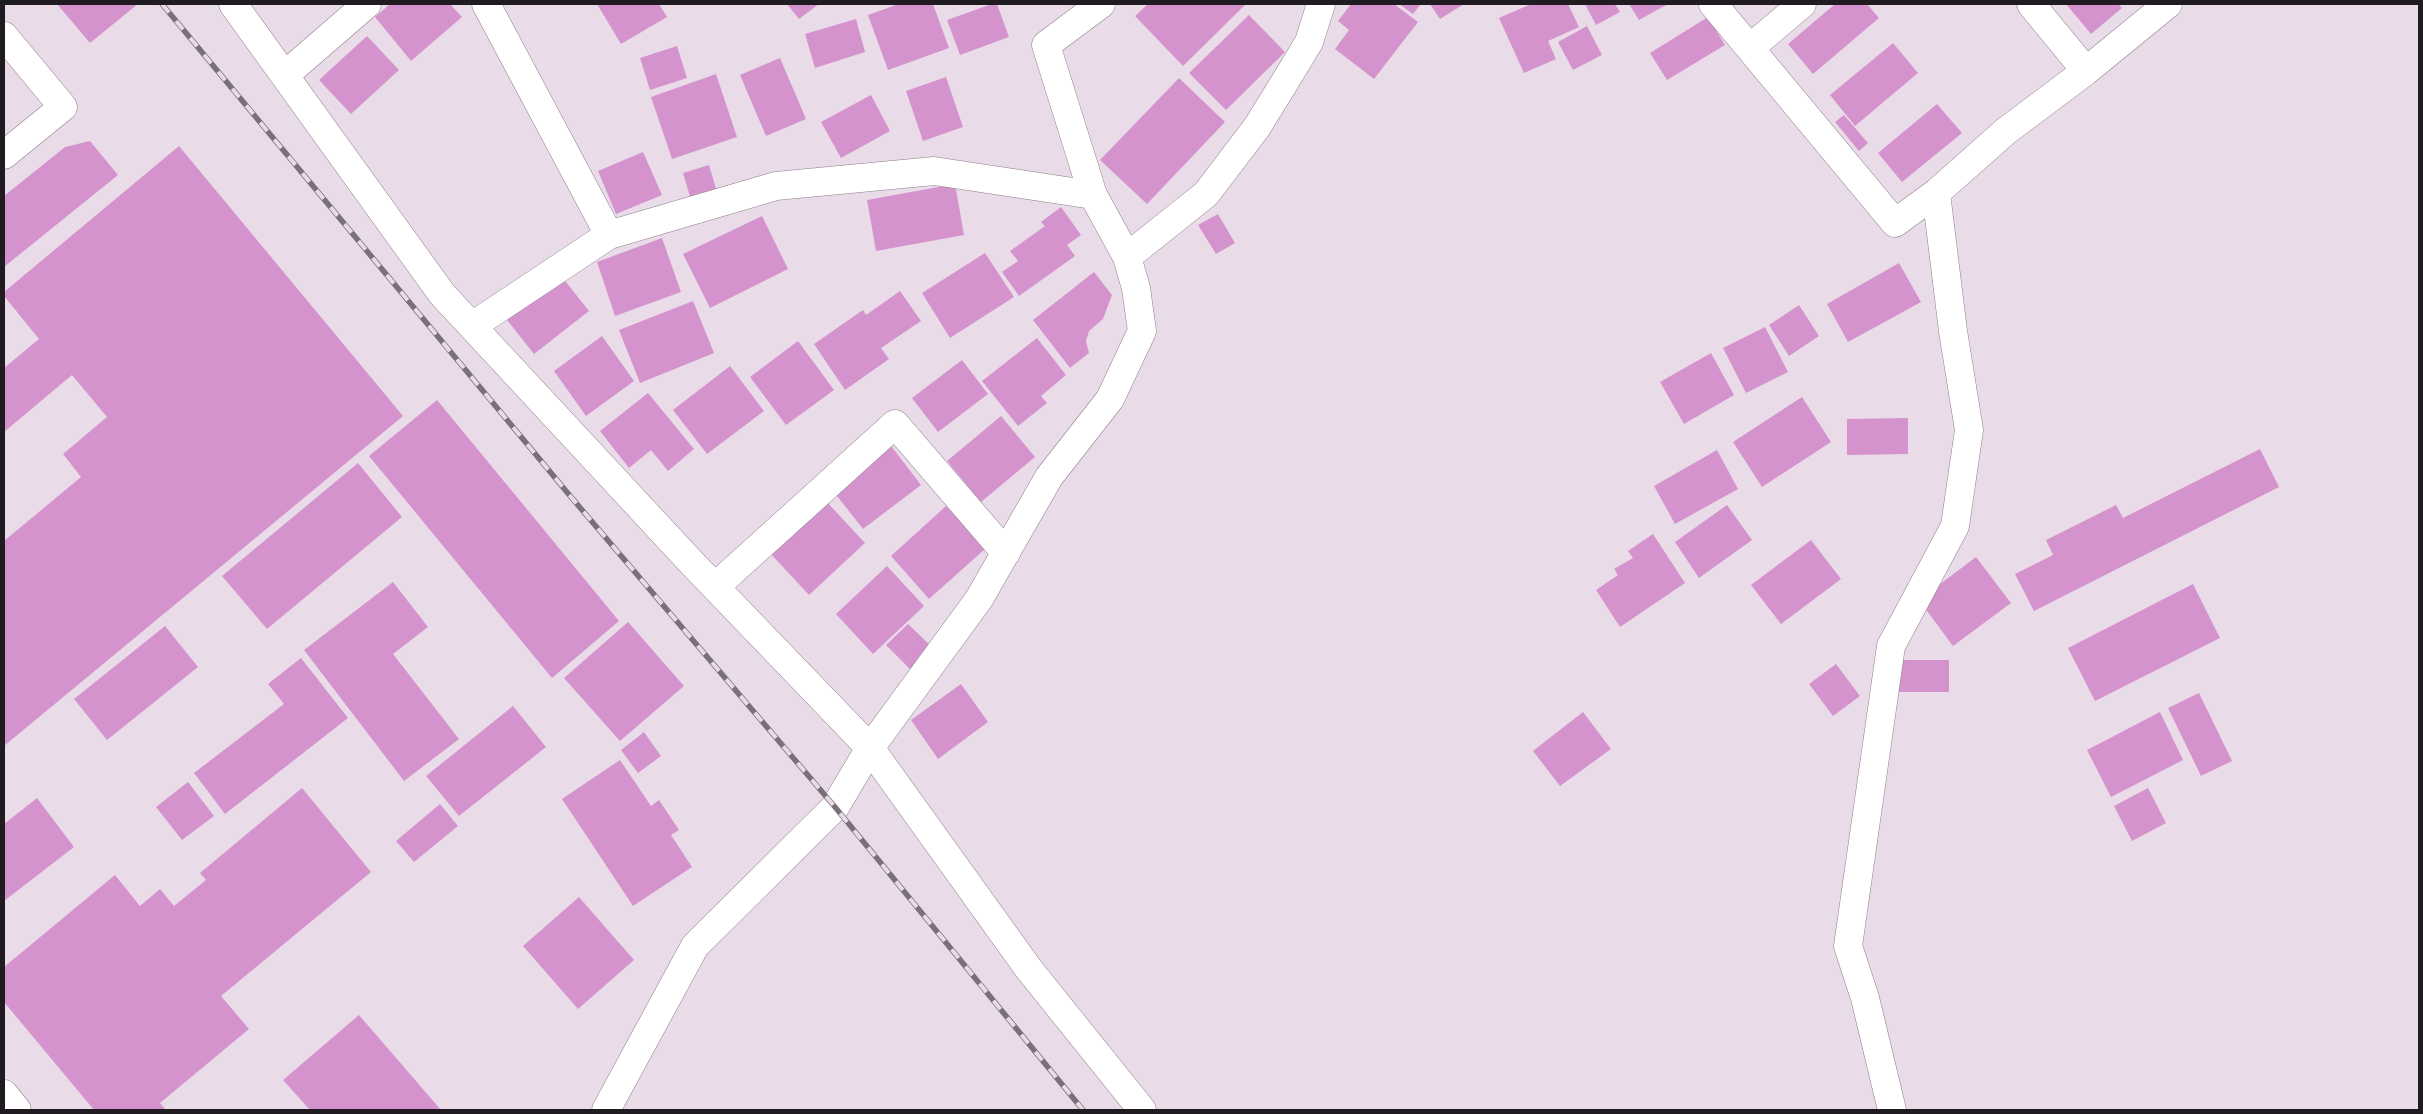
<!DOCTYPE html>
<style>
body{margin:0}
#map{position:relative;width:2423px;height:1114px;overflow:hidden;background:#eadbe8;font-family:"Open Sans",sans-serif}
canvas{display:block}
.frame{position:absolute;inset:0;border:5px solid #201b20;pointer-events:none}
</style>
<div id="map">
<canvas width="2423" height="1114"></canvas>
<div class="frame"></div>
</div>
<script>
const g = document.querySelector('canvas').getContext('2d');
g.lineJoin = 'round';
function fillPath(path, color) { g.fillStyle = color; g.fill(path, 'evenodd'); }
const poly = rows => new Path2D(rows.map(r => 'M' + r).join(''));
function strokePath(path, color, width, dash) { g.strokeStyle = color; g.lineWidth = width; g.lineCap = dash ? 'butt' : 'round'; g.setLineDash(dash || []); g.stroke(path); }
const building = poly([
 [57,4,138,4,90,43],
 [390,4,450,4,462,17,411,61,375,17],
 [597,4,659,4,667,17,621,44],
 [787,4,819,4,799,19],
 [899,4,933,4,949,48,888,70,868,15],
 [992,4,997,4,1009,37,960,55,947,20],
 [1148,4,1246,4,1183,66,1135,16],
 [1351,4,1394,4,1418,22,1374,79,1335,49,1349,30,1338,21],
 [1399,4,1421,4,1413,14],
 [1430,4,1464,4,1440,19],
 [1531,4,1568,4,1579,27,1548,41,1556,59,1524,73,1499,18],
 [1585,4,1615,4,1620,12,1596,25],
 [1629,4,1668,4,1639,20],
 [1835,4,1867,4,1879,18,1813,74,1788,44],
 [2066,4,2118,4,2122,8,2091,34],
 [1249,15,1285,52,1226,110,1189,73],
 [1708,17,1725,45,1667,80,1650,53],
 [856,19,865,52,815,68,805,34],
 [1587,26,1602,55,1573,70,1558,42],
 [367,36,399,70,351,114,319,80],
 [1893,43,1918,73,1855,126,1830,95],
 [677,46,687,78,650,90,640,58],
 [780,58,806,119,766,136,740,75],
 [716,74,737,137,672,159,651,97],
 [946,77,963,127,923,141,906,91],
 [1179,78,1225,122,1147,204,1100,160],
 [871,95,890,131,841,158,821,122],
 [1937,104,1962,133,1902,182,1878,153],
 [1844,115,1868,143,1859,151,1835,122],
 [90,141,118,175,4,267,4,196,65,147],
 [179,146,403,416,4,746,4,541,81,477,63,454,107,417,72,375,4,432,4,368,39,339,4,296,4,292],
 [643,152,662,195,616,214,598,171],
 [709,165,717,192,691,200,683,173],
 [955,184,964,235,876,251,867,200],
 [1061,207,1081,235,1067,245,1075,256,1019,296,1002,272,1018,261,1010,251,1045,226,1041,222],
 [1218,214,1235,243,1216,254,1198,225],
 [762,216,788,269,710,308,683,254],
 [662,238,681,292,615,316,597,262],
 [985,253,1014,297,950,338,922,293],
 [1899,263,1921,302,1848,342,1827,304],
 [1094,272,1112,295,1103,319,1089,331,1086,341,1089,353,1070,368,1033,320],
 [562,277,589,311,534,354,507,320],
 [900,291,921,321,881,348,889,359,845,390,814,344,863,310,866,315],
 [693,301,714,353,640,383,619,330],
 [1799,305,1819,336,1789,356,1769,325],
 [1765,327,1788,372,1746,393,1723,348],
 [602,336,634,381,586,416,554,371],
 [1037,338,1066,375,1041,396,1047,403,1018,426,982,381],
 [798,341,834,390,786,425,750,377],
 [1711,353,1734,395,1684,424,1660,382],
 [962,360,988,394,938,432,912,398],
 [730,366,764,411,707,454,673,410],
 [648,393,694,449,668,471,651,450,629,468,600,431],
 [1802,397,1831,442,1762,487,1733,442],
 [437,400,619,621,552,678,369,456],
 [1001,416,1035,457,981,502,947,461],
 [1908,418,1908,454,1847,455,1847,419],
 [888,442,921,485,863,529,830,487],
 [2260,449,2279,487,2034,611,2015,574,2053,555,2046,540,2116,505,2123,518],
 [1717,450,1738,489,1675,524,1654,486],
 [358,463,402,517,267,629,222,576],
 [826,501,865,543,809,595,770,553],
 [1727,505,1752,540,1699,578,1675,542],
 [946,506,985,549,929,599,891,556],
 [1653,534,1685,583,1620,627,1596,590,1618,575,1614,569,1633,558,1628,551],
 [1811,540,1841,579,1781,624,1751,585],
 [1976,557,2011,603,1953,646,1919,600],
 [887,566,924,606,873,654,836,614],
 [393,582,428,627,393,654,459,739,404,781,304,650],
 [2193,584,2220,638,2095,701,2068,648],
 [628,622,684,686,620,741,564,678],
 [908,624,932,647,910,669,886,645],
 [165,626,198,667,107,740,74,699],
 [301,658,348,718,225,814,194,773,284,704,268,684],
 [1898,660,1949,660,1949,692,1897,692],
 [1836,664,1860,696,1833,716,1809,684],
 [961,684,988,722,938,759,911,720],
 [2199,693,2232,761,2201,776,2168,708],
 [513,706,546,747,459,816,426,776],
 [1583,712,1611,749,1560,786,1533,751],
 [2160,712,2183,760,2111,797,2087,750],
 [644,732,661,756,638,773,621,750],
 [620,760,651,806,659,800,679,830,671,835,692,867,633,906,562,799],
 [188,782,214,816,182,840,156,807],
 [302,788,371,872,221,996,249,1029,160,1103,166,1110,94,1110,4,1002,4,967,115,875,140,906,160,889,174,906,206,880,200,873],
 [2148,788,2166,823,2132,841,2114,806],
 [37,798,74,847,4,901,4,824],
 [440,804,458,826,414,862,396,841],
 [579,897,634,960,578,1009,523,946],
 [359,1015,441,1110,310,1110,283,1080]
]);
const minor = poly([
 [233,4,442,294,690,561,870,748,1028,968,1142,1110],
 [1713,4,1895,223,1936,193,2006,131,2086,71,2168,4],
 [2031,4,2086,71],
 [4,36,63,107,4,155],
 [1750,48,1802,4],
 [285,75,367,4],
 [1093,195,1046,45,1101,4],
 [609,235,776,186,934,171,1093,195,1127,257],
 [472,326,609,235,486,4],
 [716,586,895,424,1006,553],
 [4,1094,17,1110],
 [606,1110,695,946,835,807,870,748,979,599,1049,477,1110,399,1142,331,1136,288,1127,257,1206,194,1257,127,1286,80,1309,42,1321,4],
 [1892,1110,1865,998,1848,946,1891,646,1955,526,1969,430,1953,331,1936,193]
]);
const rail = poly([
 [162,4,571,497,835,807,1083,1110]
]);
fillPath(building, '#d593ce');
strokePath(minor, '#8b7e89', 29);
strokePath(minor, '#fff', 28);
strokePath(rail, '#797079', 5.5);
strokePath(rail, '#eadbe8', 4, [11]);
</script>
